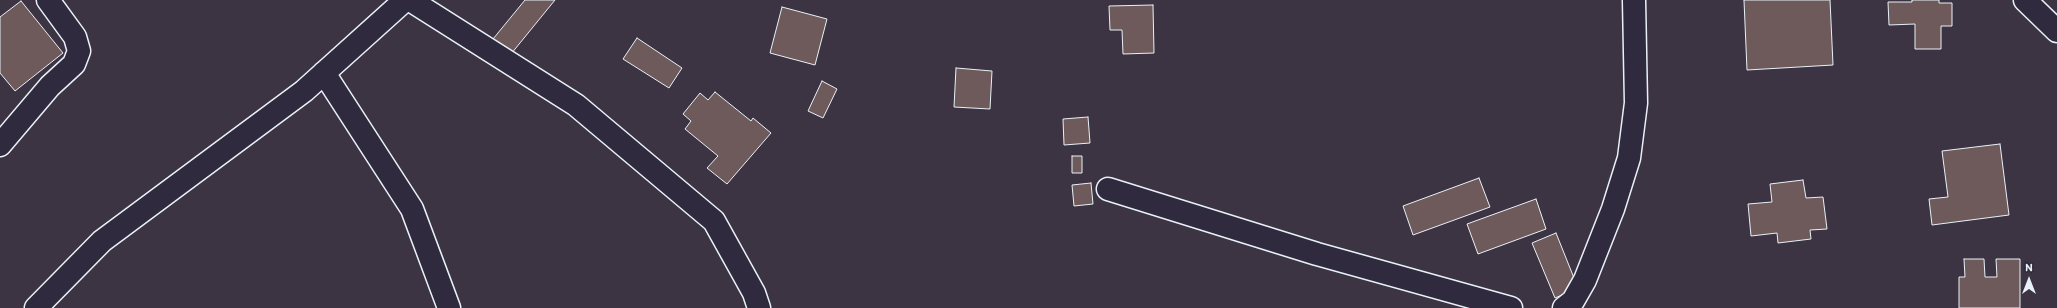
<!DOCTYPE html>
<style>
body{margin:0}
#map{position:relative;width:2057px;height:308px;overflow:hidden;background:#3c3443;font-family:Itim,sans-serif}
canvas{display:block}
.north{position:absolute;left:2009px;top:260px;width:40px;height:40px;-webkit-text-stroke:3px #2f2a3d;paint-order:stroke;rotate:0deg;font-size:11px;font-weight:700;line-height:16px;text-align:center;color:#e8f1f8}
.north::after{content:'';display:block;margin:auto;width:14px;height:18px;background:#e8f1f8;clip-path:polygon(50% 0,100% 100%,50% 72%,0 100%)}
</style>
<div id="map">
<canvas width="2057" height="308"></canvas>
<div class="north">N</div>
</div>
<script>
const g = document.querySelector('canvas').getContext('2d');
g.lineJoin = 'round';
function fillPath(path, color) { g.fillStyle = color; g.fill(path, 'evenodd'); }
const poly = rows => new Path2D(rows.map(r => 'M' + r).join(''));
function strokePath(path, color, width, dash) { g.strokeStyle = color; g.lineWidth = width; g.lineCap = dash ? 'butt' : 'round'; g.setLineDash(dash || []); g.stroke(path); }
const building = poly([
 [525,0,555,0,511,54,493,39,525,0],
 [1744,0,1830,0,1833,65,1747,70,1744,0],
 [1912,0,1939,0,1939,3,1952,3,1952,26,1941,26,1941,49,1915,49,1915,24,1889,25,1888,2,1912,2,1912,0],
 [21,1,63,53,15,91,0,73,0,17,21,1],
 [1153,5,1154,53,1123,54,1122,30,1110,30,1109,6,1153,5],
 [782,7,827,19,815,65,770,53,782,7],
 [637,38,682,68,669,88,623,59,637,38],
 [956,68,992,71,990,109,954,107,956,68],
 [822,81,837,89,823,118,808,111,822,81],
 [715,92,751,121,753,118,771,133,727,184,707,168,718,156,685,129,691,121,683,114,700,93,708,100,715,92],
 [1088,117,1090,143,1064,145,1063,119,1088,117],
 [2000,144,2009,215,1932,225,1929,199,1948,197,1942,151,2000,144],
 [1072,156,1082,156,1082,173,1072,173,1072,156],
 [1479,178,1490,207,1413,235,1403,206,1479,178],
 [1803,180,1806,198,1823,197,1827,229,1810,230,1811,239,1778,243,1777,233,1751,236,1748,204,1772,202,1770,184,1803,180],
 [1091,183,1093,204,1074,206,1072,185,1091,183],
 [1536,199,1546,229,1478,254,1467,224,1536,199],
 [1556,233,1578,288,1555,298,1532,243,1556,233],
 [1964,259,1984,259,1985,277,1997,277,1996,259,2020,259,2020,308,1959,308,1959,277,1965,277,1964,259]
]);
const street = poly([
 [410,0,576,105,714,221,754,293,759,308],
 [2025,0,2057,31],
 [324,73,412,209,449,308],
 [0,145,50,86,74,64,79,51,75,37,48,0],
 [1108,189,1317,254,1511,308],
 [1564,308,1573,301,1585,280,1613,209,1629,158,1636,103,1634,0]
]);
const secondary = poly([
 [36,308,102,241,304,91,405,0]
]);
fillPath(building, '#6e5a5b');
strokePath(building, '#e8f1f8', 1);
strokePath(street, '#e8f1f8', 25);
strokePath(secondary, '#e8f1f8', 25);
strokePath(street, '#2f2a3d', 22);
strokePath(secondary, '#2f2a3d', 22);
</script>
